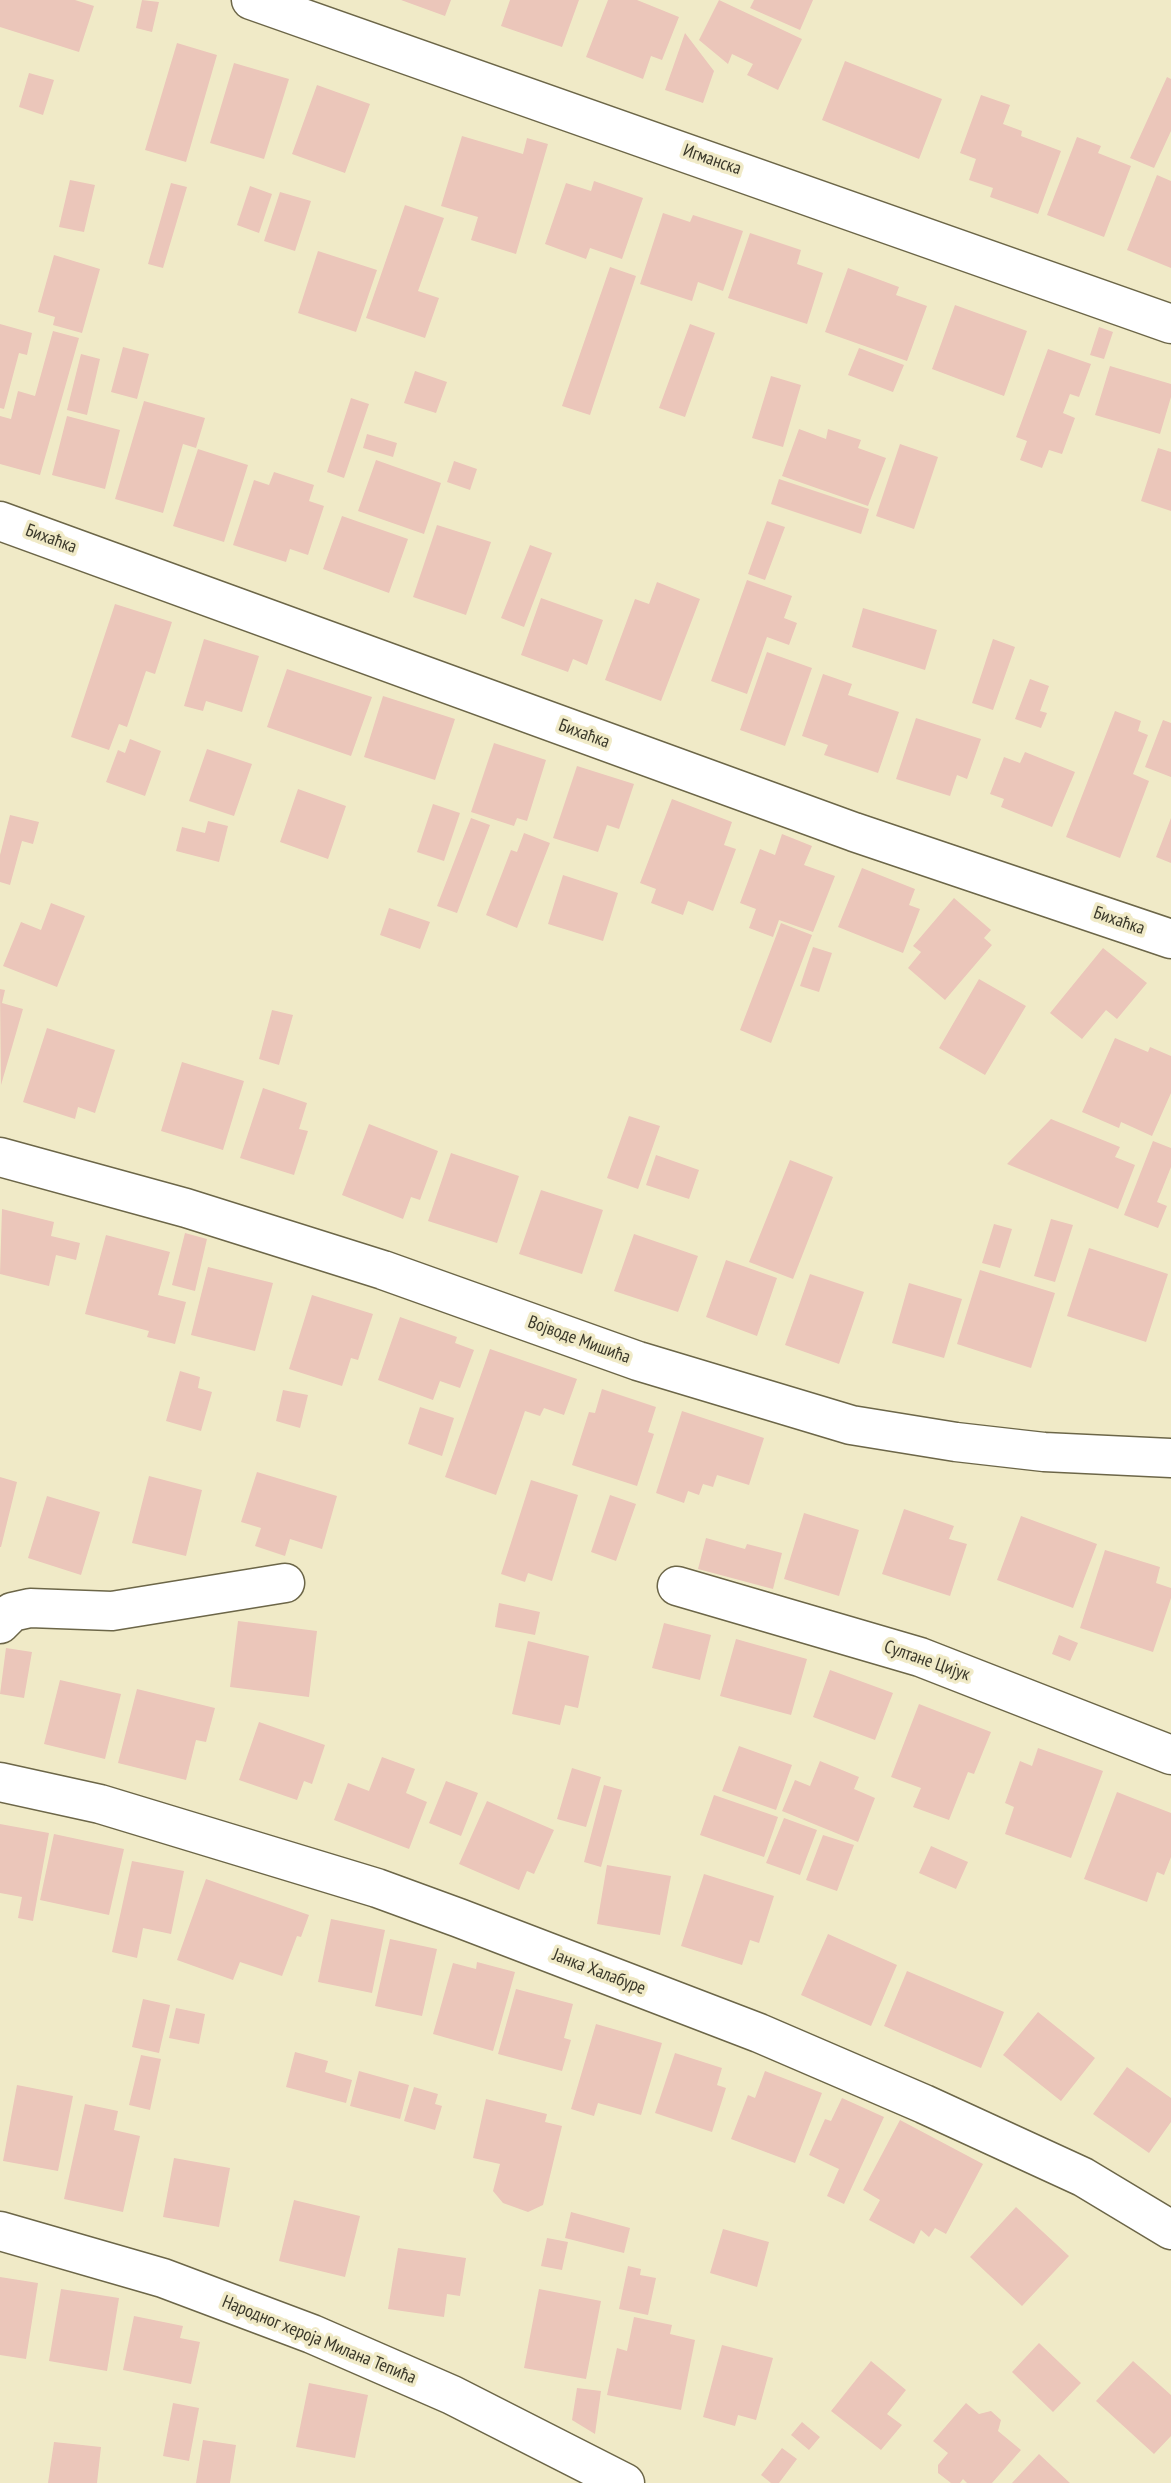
<!DOCTYPE html>
<meta charset="utf-8">
<style>
body{margin:0}
canvas{display:block;background:#f0eac7}
</style>
<canvas width="1171" height="2483"></canvas>
<script>
const g = document.querySelector('canvas').getContext('2d');
g.lineJoin = 'round';
function fillPath(path, color) { g.fillStyle = color; g.fill(path, 'evenodd'); }
const poly = rows => new Path2D(rows.map(r => 'M' + r).join(''));
function strokePath(path, color, width, dash) { g.strokeStyle = color; g.lineWidth = width; g.lineCap = dash ? 'butt' : 'round'; g.setLineDash(dash || []); g.stroke(path); }
function write(font, color, halo, rows, align = 'center') {
  g.font = font + ' "PT Sans Narrow",sans-serif'; g.lineWidth = 7; g.setLineDash([]); g.textBaseline = 'middle'; g.strokeStyle = halo; g.fillStyle = color; for (const [text, x, y, turn = 0] of rows) {
    g.save(); g.translate(x, y); g.rotate((+turn || 0) * Math.PI / 180); g.textAlign = isNaN(turn) ? turn : align; if (halo) g.strokeText(text, 0, 0); g.fillText(text, 0, 0); g.restore();
  }
}
const building = poly([
 [0,0,75,0,94,6,79,52,0,27],
 [142,0,159,2,152,32,136,28],
 [401,0,451,0,445,16],
 [510,0,579,0,562,47,501,26],
 [608,0,637,0,679,17,662,60,651,56,643,79,586,57],
 [719,0,802,39,778,90,747,75,753,64,732,54,728,64,699,40],
 [754,0,813,0,800,30,750,8],
 [685,33,714,71,703,103,665,90],
 [177,43,217,55,186,162,145,150],
 [845,61,942,99,919,159,822,120],
 [234,63,289,79,264,159,210,143],
 [29,73,54,80,43,115,19,107],
 [1167,77,1171,79,1171,131,1154,168,1130,158],
 [317,85,370,104,345,173,292,154],
 [981,95,1010,105,1003,124,1022,131,1021,136,1061,151,1038,214,990,197,993,188,969,180,976,159,960,153],
 [462,136,523,154,527,138,548,144,516,254,471,240,478,217,441,206],
 [1077,137,1101,146,1098,153,1131,166,1104,237,1047,215],
 [1157,175,1171,181,1171,268,1127,250],
 [70,180,95,185,84,232,59,227],
 [594,181,643,198,622,259,590,248,586,259,545,244,566,183,591,191],
 [171,183,187,187,163,268,148,264],
 [250,186,272,194,259,233,237,225],
 [280,192,311,201,295,251,264,241],
 [405,205,444,218,418,291,439,298,425,338,366,318],
 [663,213,690,222,693,215,743,231,723,291,698,282,692,301,640,284],
 [750,233,801,250,797,264,823,273,807,324,728,298],
 [318,251,377,270,356,332,298,313],
 [54,255,100,269,82,333,53,325,55,317,38,312],
 [610,267,636,276,590,415,562,406],
 [848,268,899,287,896,295,927,306,907,361,825,332],
 [955,305,1027,331,1004,396,932,369],
 [0,324,32,333,27,355,19,353,4,409,0,408],
 [690,324,715,333,685,417,659,408],
 [1099,327,1113,332,1104,359,1090,355],
 [53,331,79,338,40,475,0,464,0,416,11,419,18,391,35,396],
 [123,347,149,354,137,399,111,392],
 [859,348,904,365,893,392,848,375],
 [1048,349,1091,364,1079,397,1070,394,1063,413,1075,418,1062,454,1049,450,1042,468,1020,460,1027,441,1016,437],
 [81,354,100,359,87,415,67,410],
 [1110,366,1171,384,1171,397,1160,434,1095,415],
 [415,371,447,382,436,413,404,403],
 [771,376,801,385,783,447,752,438],
 [351,398,369,404,344,478,327,472],
 [144,401,205,418,196,448,183,444,163,513,115,499],
 [67,416,120,430,105,489,52,475],
 [799,429,826,439,828,429,861,440,858,448,886,458,868,506,782,476],
 [367,434,397,443,393,457,363,448],
 [900,444,938,457,914,529,876,516],
 [1158,448,1171,452,1171,511,1141,501],
 [198,449,248,465,224,542,173,526],
 [376,460,441,483,424,534,358,511],
 [454,461,477,469,470,490,447,482],
 [274,472,314,485,309,501,324,506,308,555,290,549,286,562,233,545,254,480,269,485],
 [779,479,869,509,861,534,771,504],
 [342,516,408,539,389,593,323,569],
 [767,521,785,527,765,580,748,574],
 [437,525,491,542,466,615,413,597],
 [530,545,552,553,524,627,501,618],
 [747,580,792,596,784,618,797,623,789,645,767,637,747,694,711,681],
 [657,582,700,599,661,701,605,680,635,599,649,604],
 [541,598,603,620,587,665,573,659,568,672,521,655],
 [115,604,172,622,155,674,146,671,127,727,119,724,109,750,71,737],
 [863,608,937,630,925,670,852,647],
 [204,639,259,656,242,712,206,701,203,711,184,706],
 [993,639,1015,647,993,710,972,703],
 [767,652,812,668,785,746,740,730],
 [287,669,372,697,351,756,267,727],
 [823,674,852,684,848,695,899,712,878,773,824,755,828,745,802,736],
 [1030,679,1049,686,1040,711,1047,713,1041,728,1015,719],
 [383,696,455,719,435,780,364,757],
 [1115,711,1141,721,1138,731,1148,735,1133,774,1149,781,1120,858,1066,837],
 [916,718,981,739,967,779,957,775,950,796,896,779],
 [1163,720,1171,723,1171,777,1145,767],
 [130,739,161,751,145,796,106,782,118,750,125,753],
 [494,743,546,760,527,821,517,818,514,826,471,812],
 [207,749,252,764,234,816,189,801],
 [1025,752,1075,772,1052,827,1001,807,1004,799,990,794,1004,757,1020,763],
 [577,766,634,784,619,829,607,825,598,852,553,838],
 [298,789,346,806,328,859,280,842],
 [672,799,732,822,724,845,736,849,713,911,688,901,683,915,651,903,656,889,640,883],
 [433,804,460,813,444,861,417,852],
 [10,815,39,822,33,844,22,841,10,885,0,882,0,855],
 [471,818,490,825,457,913,437,906],
 [1171,818,1171,863,1156,857],
 [208,821,228,826,219,862,176,851,182,827,205,833],
 [524,833,550,843,517,928,486,915,511,850,517,852],
 [782,834,812,846,804,865,835,876,813,932,779,920,773,937,749,928,756,909,740,903,760,849,775,855],
 [862,868,915,889,909,905,920,909,903,953,838,927],
 [563,875,618,893,603,941,548,924],
 [954,898,991,930,984,938,992,945,945,1000,908,968,921,952,913,946],
 [51,903,85,916,57,987,3,966,21,922,41,930],
 [389,908,430,922,420,949,380,935],
 [781,923,812,935,771,1043,740,1030],
 [813,947,832,953,819,992,800,986],
 [1103,948,1147,983,1117,1019,1106,1010,1082,1039,1050,1013],
 [979,979,1026,1006,985,1075,939,1048],
 [0,989,5,990,2,1003,23,1009,1,1085],
 [272,1010,293,1015,279,1065,259,1059],
 [47,1028,115,1050,95,1113,78,1107,75,1119,23,1102],
 [1115,1038,1148,1052,1150,1047,1171,1056,1171,1093,1152,1136,1121,1122,1119,1128,1082,1112],
 [182,1062,244,1081,223,1150,161,1131],
 [263,1088,307,1103,299,1129,308,1131,294,1175,240,1158],
 [629,1116,660,1126,638,1189,607,1178],
 [1051,1119,1120,1147,1115,1157,1135,1165,1118,1209,1007,1164],
 [369,1124,438,1151,420,1200,411,1197,403,1219,342,1195],
 [1153,1141,1171,1148,1171,1167,1157,1202,1167,1206,1158,1228,1124,1215],
 [451,1153,519,1176,497,1243,428,1221],
 [656,1155,699,1170,689,1199,646,1185],
 [790,1160,833,1177,793,1279,749,1262],
 [541,1190,603,1210,582,1274,519,1254],
 [2,1209,54,1222,51,1236,80,1243,76,1260,56,1255,49,1286,0,1274],
 [1051,1219,1073,1225,1055,1282,1034,1276],
 [994,1224,1012,1229,1000,1268,982,1263],
 [185,1233,207,1239,195,1291,172,1285],
 [634,1234,698,1256,678,1312,614,1291],
 [106,1235,170,1252,158,1295,186,1302,175,1344,147,1337,149,1331,85,1314],
 [1089,1248,1168,1274,1146,1342,1067,1316],
 [726,1260,777,1278,757,1336,706,1317],
 [208,1267,273,1283,255,1351,191,1335],
 [980,1270,1055,1293,1031,1368,957,1344],
 [810,1274,864,1292,839,1364,785,1345],
 [909,1283,962,1299,944,1358,892,1343],
 [312,1295,373,1314,358,1360,351,1358,342,1386,289,1369],
 [400,1317,457,1337,455,1343,474,1350,460,1388,440,1381,433,1400,378,1380],
 [490,1349,577,1379,564,1415,544,1408,540,1416,525,1411,496,1495,445,1477],
 [180,1371,200,1377,198,1388,212,1392,201,1431,166,1421],
 [602,1389,656,1407,648,1432,654,1434,637,1486,572,1465,589,1412,595,1413],
 [283,1390,308,1395,300,1428,276,1421],
 [420,1407,454,1418,442,1456,408,1444],
 [682,1411,764,1438,749,1485,717,1475,713,1487,703,1484,699,1495,688,1491,684,1503,656,1493],
 [257,1472,337,1496,322,1549,290,1539,285,1556,255,1546,261,1528,241,1522],
 [149,1476,202,1490,186,1556,132,1543],
 [0,1477,17,1482,1,1547,0,1547],
 [531,1480,578,1495,552,1581,528,1573,525,1582,501,1574],
 [610,1495,636,1504,616,1561,591,1552],
 [47,1496,100,1512,81,1575,28,1558],
 [904,1509,954,1526,949,1539,967,1544,950,1596,882,1574],
 [804,1513,859,1530,839,1596,784,1579],
 [1021,1516,1097,1544,1073,1608,997,1580],
 [706,1538,745,1549,747,1544,782,1553,773,1589,698,1569],
 [1105,1550,1160,1567,1156,1583,1171,1588,1171,1598,1153,1652,1080,1628],
 [499,1603,540,1612,535,1635,495,1627],
 [238,1621,317,1631,309,1697,230,1687],
 [664,1623,711,1635,700,1680,652,1668],
 [1059,1635,1078,1643,1070,1661,1052,1654],
 [736,1639,807,1659,791,1715,720,1696],
 [528,1641,589,1656,578,1708,565,1705,560,1725,512,1714],
 [6,1648,32,1652,24,1698,0,1694],
 [830,1670,893,1693,875,1740,813,1717],
 [60,1680,121,1694,105,1759,44,1744],
 [137,1689,215,1708,206,1742,196,1740,186,1780,118,1763],
 [919,1704,991,1732,974,1774,968,1772,949,1820,913,1807,921,1788,891,1777],
 [259,1722,325,1745,312,1784,304,1781,297,1800,239,1780],
 [739,1746,792,1765,776,1810,722,1791],
 [1038,1748,1103,1771,1071,1858,1005,1834,1014,1807,1005,1803,1020,1761,1032,1766],
 [382,1757,415,1769,406,1793,427,1802,409,1849,334,1820,348,1783,369,1791],
 [820,1761,859,1777,854,1789,875,1798,858,1842,782,1811,795,1780,810,1786],
 [572,1768,601,1777,586,1827,557,1819],
 [446,1781,478,1793,461,1836,429,1823],
 [604,1785,622,1790,601,1867,584,1862],
 [1117,1792,1171,1813,1171,1857,1164,1875,1157,1872,1147,1902,1084,1879],
 [714,1795,778,1817,764,1857,700,1835],
 [487,1801,554,1830,534,1874,527,1871,519,1890,459,1864],
 [784,1818,817,1830,800,1875,766,1863],
 [0,1824,49,1833,33,1921,18,1918,22,1897,0,1893],
 [54,1834,124,1849,109,1915,40,1900],
 [823,1835,854,1845,837,1891,806,1880],
 [931,1846,968,1862,956,1889,919,1873],
 [132,1861,184,1871,171,1934,143,1928,137,1958,112,1952],
 [607,1865,671,1876,660,1935,597,1924],
 [704,1874,774,1896,759,1943,750,1940,742,1965,681,1946],
 [206,1879,309,1915,301,1937,297,1936,282,1976,240,1962,233,1980,177,1960],
 [331,1919,385,1930,372,1993,318,1982],
 [828,1934,897,1965,871,2026,801,1995],
 [390,1939,437,1949,422,2016,375,2006],
 [477,1962,515,1972,493,2051,433,2034,453,1963,476,1969],
 [907,1971,1004,2012,981,2068,884,2026],
 [516,1989,573,2004,564,2038,571,2040,562,2071,498,2054],
 [143,1999,170,2005,159,2053,132,2047],
 [176,2008,205,2014,199,2044,169,2038],
 [1038,2012,1095,2058,1061,2101,1003,2055],
 [596,2024,662,2043,641,2115,598,2103,594,2116,571,2109],
 [295,2052,328,2061,325,2072,352,2080,346,2103,286,2087],
 [675,2053,722,2068,717,2085,726,2088,712,2132,655,2113],
 [141,2055,161,2059,150,2110,129,2105],
 [1127,2067,1171,2098,1171,2122,1149,2153,1093,2114],
 [359,2071,409,2085,400,2119,350,2106],
 [765,2071,822,2093,795,2163,731,2139,748,2095,755,2098],
 [17,2085,73,2096,58,2171,3,2161],
 [414,2087,438,2094,435,2104,442,2106,435,2130,404,2121],
 [842,2098,884,2117,844,2204,827,2196,839,2169,809,2155,825,2119,831,2121],
 [486,2099,547,2114,545,2122,562,2126,543,2205,528,2212,503,2203,493,2191,500,2164,473,2158],
 [85,2104,118,2111,114,2130,140,2136,123,2212,64,2199],
 [900,2120,983,2164,946,2234,935,2228,929,2237,921,2230,914,2244,869,2220,880,2200,863,2190],
 [174,2158,230,2168,219,2227,163,2217],
 [294,2200,360,2216,345,2277,279,2261],
 [1016,2207,1069,2256,1022,2306,970,2257],
 [571,2212,630,2228,624,2253,565,2238],
 [723,2229,769,2242,757,2287,710,2273],
 [547,2238,568,2242,562,2270,541,2266],
 [398,2248,466,2258,460,2296,447,2294,444,2317,388,2309],
 [628,2266,641,2269,640,2275,656,2278,648,2315,619,2309],
 [0,2277,38,2283,26,2359,0,2355],
 [61,2289,119,2298,107,2371,49,2361],
 [539,2289,601,2301,586,2379,524,2368],
 [134,2316,183,2326,180,2338,200,2342,191,2384,123,2370],
 [634,2317,672,2325,670,2334,695,2340,681,2410,607,2395,617,2348,627,2351],
 [1039,2343,1081,2383,1053,2412,1012,2372],
 [722,2345,773,2358,756,2420,738,2415,735,2426,703,2417],
 [871,2361,906,2390,887,2414,902,2425,881,2450,831,2411],
 [1133,2361,1171,2395,1171,2436,1154,2454,1096,2401],
 [309,2383,368,2395,355,2458,296,2447],
 [577,2388,601,2391,595,2434,572,2420],
 [173,2403,199,2408,189,2461,163,2456],
 [966,2403,979,2414,991,2411,1001,2420,998,2431,1021,2450,992,2483,967,2483,963,2479,960,2483,951,2483,938,2473,938,2465,948,2453,933,2441],
 [802,2422,820,2437,809,2450,791,2435],
 [203,2440,236,2445,230,2483,196,2483],
 [54,2442,101,2447,97,2483,48,2483],
 [782,2448,797,2459,779,2483,771,2483,761,2475],
 [1039,2454,1070,2483,1012,2483]
]);
const street = poly([
 [251,0,1171,324],
 [0,521,854,832,1171,939],
 [0,1157,186,1208,383,1270,638,1361,851,1425,956,1442,1044,1452,1171,1458],
 [677,1586,920,1657,1171,1755],
 [0,1624,12,1612,30,1608,112,1611,285,1583],
 [0,1782,100,1804,377,1888,459,1918,759,2033,924,2104,1083,2177,1171,2230],
 [0,2231,163,2278,312,2334,452,2395,625,2483]
]);
const streetNames = [
 ["Игманска",712,160,19],
 ["Бихаћка",51,539,20],
 ["Бихаћка",584,734,20],
 ["Бихаћка",1119,921,19],
 ["Војводе Мишића",579,1340,20],
 ["Султане Цијук",927,1661,19],
 ["Јанка Халабуре",599,1972,21],
 ["Народног хероја Милана Тепића",319,2340,22]
];
fillPath(building, '#ebc6ba');
strokePath(street, '#6c6648', 41);
strokePath(street, '#fff', 38);
write('18px', '#3a382a', '#f0eac7', streetNames);
</script>
